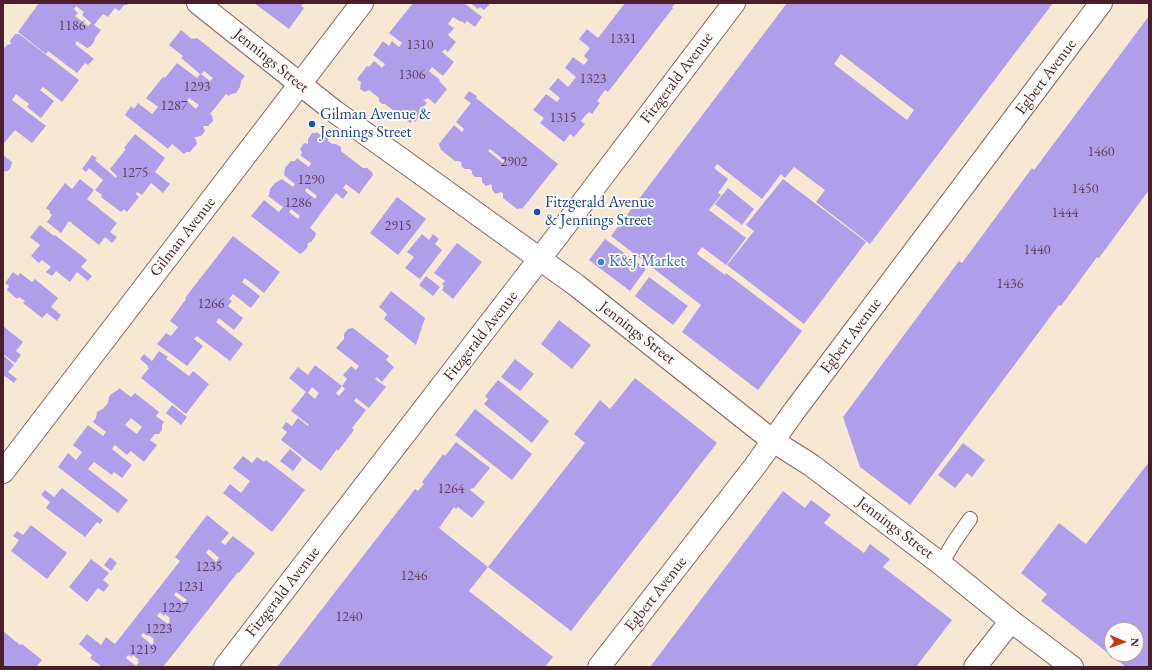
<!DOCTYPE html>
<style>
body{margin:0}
#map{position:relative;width:1152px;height:670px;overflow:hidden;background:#f7e8d4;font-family:"EB Garamond",serif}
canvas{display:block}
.frame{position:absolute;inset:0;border:4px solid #4a1f2b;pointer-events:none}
.north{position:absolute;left:1104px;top:622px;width:40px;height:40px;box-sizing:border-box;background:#fdfcf7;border:1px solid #b5a4a5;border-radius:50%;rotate:92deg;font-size:11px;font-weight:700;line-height:16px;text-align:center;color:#4a1f2b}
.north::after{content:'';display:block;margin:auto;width:14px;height:18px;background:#c8321e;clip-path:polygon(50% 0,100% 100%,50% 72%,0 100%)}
</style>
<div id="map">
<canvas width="1152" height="670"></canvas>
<div class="frame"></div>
<div class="north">N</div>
</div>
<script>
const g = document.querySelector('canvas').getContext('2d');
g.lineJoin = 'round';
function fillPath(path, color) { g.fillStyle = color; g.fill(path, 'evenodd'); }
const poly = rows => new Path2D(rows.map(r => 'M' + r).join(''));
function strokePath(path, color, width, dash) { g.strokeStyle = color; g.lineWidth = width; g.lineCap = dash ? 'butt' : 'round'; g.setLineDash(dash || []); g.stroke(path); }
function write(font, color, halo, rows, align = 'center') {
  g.font = font + ' "EB Garamond",serif'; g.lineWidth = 3.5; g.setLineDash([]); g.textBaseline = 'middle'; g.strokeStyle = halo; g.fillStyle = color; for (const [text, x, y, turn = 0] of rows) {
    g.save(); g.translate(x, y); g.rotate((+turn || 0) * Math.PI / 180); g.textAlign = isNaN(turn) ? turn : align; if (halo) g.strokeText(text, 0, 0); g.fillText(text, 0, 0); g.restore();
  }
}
const building = poly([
 [39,3,129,3,127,5,124,5,119,11,115,8,108,17,103,14,94,25,101,30,95,38,94,42,90,47,87,48,77,41,75,44,94,59,88,65,85,63,77,73,48,51,46,54,18,32],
 [76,6,84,12,82,15,91,23,88,26,75,16,78,13,74,9],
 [254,3,304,3,301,6,304,8,289,29],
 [413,3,464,3,482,17,475,27,467,21,465,24,462,21,461,22,453,17,448,24,454,28,448,35,456,42,448,52,445,49,442,52,454,62,443,76,432,67,429,71,439,79,440,82,447,89,435,104,428,98,423,100,427,103,418,113,421,115,415,122,413,120,410,123,385,104,382,104,379,101,379,98,369,90,365,92,360,89,361,82,357,79,367,66,369,67,374,61,382,68,385,64,373,55,383,41,389,46,392,41,399,47,402,43,389,33],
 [470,3,489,3,490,4,484,10,480,7,478,9],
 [625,3,676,3,672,7,673,8,608,92,605,90,597,101,600,103,592,114,589,112,584,117,581,121,585,124,574,137,570,134,564,142,540,123,544,118,533,110,546,94,557,102,560,98,549,89,558,78,568,87,576,77,565,68,573,57,584,65,588,60,584,56,590,48,579,39,587,29,598,38],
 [787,3,1053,3,870,244,816,202,825,190,794,167,785,178,781,174,762,199,717,164,714,168,728,179,718,193,721,195,709,210,746,238,726,265,702,247,697,254,725,275,726,273,802,331,758,390,682,332,701,305,611,236],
 [841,54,914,110,907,120,834,64],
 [1149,16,1149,190,1099,258,1097,257,1061,306,1059,305,910,505,860,467,843,417,959,261,962,263,1032,168,1034,170],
 [181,30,192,39,197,38,245,76,241,81,240,87,236,93,231,94,229,96,226,94,210,114,212,115,213,121,208,126,203,126,205,131,201,136,195,137,197,144,190,152,186,152,184,154,172,144,168,149,125,115,131,106,134,109,138,103,152,114,158,107,146,98,163,77,165,78,177,63,197,78,200,74,181,58,183,56,169,45],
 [204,71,213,78,210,81,201,74],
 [189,98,199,105,196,109,187,101],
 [15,34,19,34,79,80,62,102,43,87,40,90,54,101,41,118,27,107,29,104,16,94,12,100,46,126,32,143,15,130,3,144,3,50,7,45,11,44,10,41],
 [469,91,477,96,476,98,558,164,522,209,521,208,517,209,503,198,503,194,501,192,496,194,492,190,492,186,491,184,486,186,482,182,482,178,481,177,475,177,472,174,472,171,470,169,465,169,461,166,462,163,459,161,455,161,441,150,439,144,454,125,462,132,464,129,456,122,471,103,464,98],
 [490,149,505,161,503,163,488,151],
 [317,132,319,134,323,133,328,138,328,141,332,144,336,144,341,147,341,151,363,168,367,168,372,172,373,175,359,194,346,184,343,188,348,192,343,199,336,193,310,228,316,233,315,237,311,242,308,243,307,248,303,252,300,254,251,216,264,200,279,212,283,207,268,196,269,195,270,189,275,183,282,179,293,187,295,184,284,175,285,168,291,161,295,161,297,158,309,167,311,163,300,155,302,153,300,149,304,143,308,144,308,139,312,133,316,133],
 [307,188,317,196,315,199,305,191],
 [291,209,300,216,298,219,289,212],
 [135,134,165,158,155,172,170,184,163,193,151,183,142,195,137,192,136,194,139,197,127,212,124,209,121,212,101,197,102,195,95,190,103,180,89,168,86,172,82,169,92,155,97,158,95,160,116,178,117,176,110,169,126,149,124,148],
 [3,155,12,162,11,167,8,171,5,171,3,173],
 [80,179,94,190,87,199,117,223,110,232,117,237,112,243,105,237,99,245,69,221,61,233,47,222,52,215,49,212,50,211,46,208,65,183,72,189],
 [783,179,866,242,804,324,727,265,754,231,746,225],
 [728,188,754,209,742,225,715,204],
 [397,197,426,219,398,255,370,233],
 [40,225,54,236,55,235,87,260,81,267,92,276,88,281,77,272,70,282,56,271,52,276,46,272,51,267,42,260,39,263,31,256,40,245,30,237],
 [422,234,429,240,433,234,439,239,435,244,442,250,420,279,405,268,414,257,407,252],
 [233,236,280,272,264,293,245,278,242,282,260,296,251,308,233,294,229,299,232,301,228,306,243,318,234,330,219,318,216,322,243,344,230,361,197,336,194,339,203,346,187,366,157,344,166,333,171,336,178,327,170,321,186,299,185,298],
 [605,239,646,269,630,291,589,260],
 [457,243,482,262,453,299,442,290,444,286,442,284,445,281,434,273],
 [13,272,18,276,20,273,32,282,35,279,58,298,51,307,61,315,57,321,47,313,42,318,23,303,25,301,19,297,17,299,7,290,9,286,5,283],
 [426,276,440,287,433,296,419,285],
 [649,277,688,306,673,325,635,296],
 [391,291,425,318,416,345,384,319,387,314,379,307],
 [559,320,591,345,572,369,541,344],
 [3,326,23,342,16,351,21,355,15,363,3,354],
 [353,328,389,356,386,360,394,367,382,382,377,377,375,379,386,387,369,408,356,398,354,401,366,410,352,428,354,430,338,451,337,449,321,471,281,440,287,432,282,428,286,422,292,426,298,418,308,426,309,425,291,411,306,392,289,378,298,367,308,375,315,365,342,386,336,393,339,396,345,389,342,386,347,379,343,375,351,366,356,370,359,366,336,348,344,339,344,334,348,329],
 [312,387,319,393,315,399,308,393],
 [159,351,168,357,166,359,189,376,193,371,209,384,186,414,141,378,149,368,147,367,148,366,140,359,144,354,152,361],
 [3,355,14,365,8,372,17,379,14,383,5,376,3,379],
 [515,359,534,374,520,391,501,377],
 [635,378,717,443,571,631,488,567,585,443,574,434,600,400,610,409],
 [498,380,549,421,532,443,484,404,488,399,485,396],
 [119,388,131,397,135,393,159,412,156,416,164,422,162,425,162,430,159,434,155,434,150,440,157,445,144,462,131,451,127,455,115,445,112,449,132,465,122,478,114,472,112,475,94,462,88,469,128,500,118,513,58,467,68,453,76,460,82,452,73,445,88,425,103,436,106,432,93,422,96,418,97,412,104,408,108,403,109,397,111,394,118,390],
 [131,418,142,427,137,434,125,425],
 [172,405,187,417,181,425,166,413],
 [475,409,532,454,512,480,455,435],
 [456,442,490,468,473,489,472,488,470,490,485,502,472,518,458,507,456,509,454,507,439,528,488,567,469,591,553,657,545,667,277,667,415,489,418,491,424,484,422,482,438,461,443,454,445,456],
 [963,443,985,460,972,477,967,473,955,488,938,475],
 [290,449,302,459,293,471,280,461],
 [243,456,252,463,257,457,264,462,266,460,305,490,272,532,223,493,230,484,241,493,250,481,233,468],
 [1149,462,1149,667,1126,667,1041,601,1047,594,1021,573,1059,523,1086,544],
 [1112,630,1136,630,1136,654,1112,654],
 [62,488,103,520,100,524,97,522,85,537,46,508,50,502,41,495,45,490,54,497],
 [783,491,805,508,811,500,831,515,824,523,864,553,870,544,890,559,883,567,952,620,916,667,650,667],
 [207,515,229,533,221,542,225,545,233,536,255,553,239,573,238,572,163,667,102,667,90,658,92,655,79,644,87,634,101,645,106,637,115,644,180,561,175,557],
 [209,549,219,558,216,562,206,553],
 [176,592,187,600,184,603,174,595],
 [160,612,164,616,165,614,170,618,169,620,170,621,168,624,157,616],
 [143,633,147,636,148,635,154,639,153,641,154,642,152,645,141,636],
 [128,655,132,657,133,655,139,660,137,661,139,662,136,666,126,658],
 [31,525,67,553,47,579,11,551,19,540,13,536,17,531,23,535],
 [110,557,117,563,111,571,104,565],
 [91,559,109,573,103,580,109,585,104,592,98,588,87,602,69,587],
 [3,631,20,645,22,644,42,660,36,667,3,667]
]);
const lane = poly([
 [941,564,954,542,970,519]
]);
const street = poly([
 [198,3,334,111,576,285,773,441,811,465,941,564,1011,621,1072,667],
 [225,667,558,235,734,3],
 [599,667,755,466,795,410,1101,3],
 [975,667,1011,621]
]);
const secondary = poly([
 [3,472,362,3]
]);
const markers = [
 [312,124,4,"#1a4fb4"],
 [537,212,4,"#1a4fb4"],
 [601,262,4,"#3f7fe0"]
];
const numberNames = [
 ["1186",72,26],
 ["1331",623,39],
 ["1310",420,45],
 ["1306",412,75],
 ["1323",593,79],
 ["1293",197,87],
 ["1287",174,106],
 ["1315",563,118],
 ["1460",1101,152],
 ["2902",514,162],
 ["1275",135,173],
 ["1290",311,180],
 ["1450",1085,189],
 ["1286",298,203],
 ["1444",1065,213],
 ["2915",398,226],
 ["1440",1037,250],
 ["1436",1010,284],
 ["1266",211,304],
 ["1264",451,489],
 ["1235",209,567],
 ["1246",414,576],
 ["1231",191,587],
 ["1227",175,608],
 ["1240",349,617],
 ["1223",159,629],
 ["1219",143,650]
];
const streetNames = [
 ["Jennings Street",271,61,39],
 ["Egbert Avenue",1046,77,-53],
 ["Fitzgerald Avenue",677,78,-53],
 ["Gilman Avenue",183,237,-52],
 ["Jennings Street",637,333,38],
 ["Fitzgerald Avenue",481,336,-52],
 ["Egbert Avenue",851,336,-53],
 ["Jennings Street",895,528,37],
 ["Fitzgerald Avenue",283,592,-52],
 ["Egbert Avenue",656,594,-52]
];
const transitNames = [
 ["Gilman Avenue &",320,115],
 ["Jennings Street",320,133],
 ["Fitzgerald Avenue",545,203],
 ["& Jennings Street",545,221]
];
const shopNames = [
 ["K&J Market",609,262]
];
fillPath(building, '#af9feb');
strokePath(lane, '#876566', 16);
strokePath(street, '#876566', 24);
strokePath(secondary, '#876566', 24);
strokePath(lane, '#fff', 14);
strokePath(street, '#fff', 22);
strokePath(secondary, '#fff', 22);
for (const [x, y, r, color] of markers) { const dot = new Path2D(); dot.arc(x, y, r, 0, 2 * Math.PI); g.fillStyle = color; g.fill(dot); strokePath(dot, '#fdfcf7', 1.5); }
write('14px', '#633f5b', null, numberNames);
write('16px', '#4a1f2b', '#fdfcf7', streetNames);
write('16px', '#164399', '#fdfcf7', transitNames, 'left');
write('16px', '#366cbe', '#fdfcf7', shopNames, 'left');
</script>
